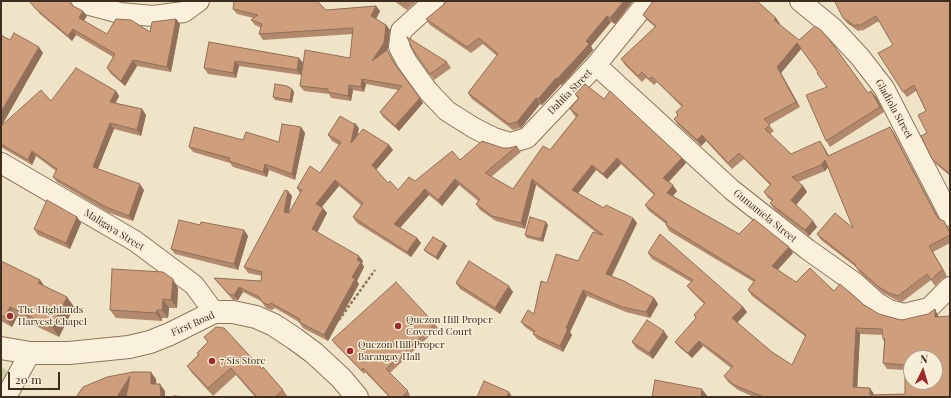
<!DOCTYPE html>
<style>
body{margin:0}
#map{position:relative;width:951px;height:398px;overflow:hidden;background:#f0e4c8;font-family:"Playfair Display",serif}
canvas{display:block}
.frame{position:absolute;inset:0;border:2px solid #3d2e20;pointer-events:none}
.north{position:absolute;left:903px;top:350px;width:40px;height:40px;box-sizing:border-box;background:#f7eed8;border:1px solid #ada18e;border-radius:50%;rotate:5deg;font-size:11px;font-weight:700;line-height:16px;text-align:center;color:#3d2e20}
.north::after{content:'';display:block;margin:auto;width:14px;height:18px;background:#9e2a2b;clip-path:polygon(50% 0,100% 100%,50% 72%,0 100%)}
.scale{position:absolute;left:8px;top:372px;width:52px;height:18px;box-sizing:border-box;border:2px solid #3d2e20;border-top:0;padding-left:5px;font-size:12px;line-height:14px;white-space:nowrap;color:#3d2e20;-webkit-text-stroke:3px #f7eed8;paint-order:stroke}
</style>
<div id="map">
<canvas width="951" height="398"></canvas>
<div class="frame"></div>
<div class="north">N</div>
<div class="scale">20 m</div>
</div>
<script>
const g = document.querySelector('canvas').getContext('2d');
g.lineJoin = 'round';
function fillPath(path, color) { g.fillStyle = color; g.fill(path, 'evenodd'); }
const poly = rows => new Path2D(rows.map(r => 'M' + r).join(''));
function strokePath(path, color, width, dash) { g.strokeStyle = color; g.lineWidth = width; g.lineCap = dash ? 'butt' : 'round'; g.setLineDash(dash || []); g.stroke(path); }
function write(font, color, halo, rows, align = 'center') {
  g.font = font + ' "Playfair Display",serif'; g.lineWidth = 3; g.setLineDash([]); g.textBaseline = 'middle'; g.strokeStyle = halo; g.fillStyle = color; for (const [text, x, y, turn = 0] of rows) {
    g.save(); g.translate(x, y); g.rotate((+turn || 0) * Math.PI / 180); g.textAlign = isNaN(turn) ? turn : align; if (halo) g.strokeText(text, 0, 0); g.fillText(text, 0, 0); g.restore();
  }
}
const green = poly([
 [1,366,6,370,7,374,6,378,1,383]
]);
const path = poly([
 [339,320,375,270]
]);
const minor = poly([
 [82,1,90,5,120,13,153,16,184,12,199,1],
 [434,1,401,31,399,47,407,62,428,91,447,111,474,128,494,138,510,143,527,138,596,65,648,1],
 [800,1,833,28,860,57,884,88,950,216],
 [596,65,732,190,807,249,855,283,876,302,889,310,904,314,929,308,950,287],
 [1,163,135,241,194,285,214,312],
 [6,397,30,353]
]);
const tertiary = poly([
 [1,348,30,353,69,353,129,347,150,342,170,334,214,312,233,312,256,317,274,325,295,339,314,353,341,378,357,397]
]);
const wall = poly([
 [29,1,69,1,71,4,87,16,84,21,107,34,150,32,176,19,180,24,171,72,137,66,125,86,111,74,107,68,113,57,76,35,72,41,40,14],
 [394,1,417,1,407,10],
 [633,1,615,24,611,22,591,46,593,50,587,57,562,85,561,84,542,105,540,104,521,128,513,130,472,99,468,93,497,56,483,44,471,53,430,25,426,19,445,4],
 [950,1,950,176,936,164,932,159,927,133,926,111,916,91,907,97,903,92,893,45,879,21,862,31,862,30,858,31,847,23,843,18],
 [653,2,776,18,780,24,779,25,868,93,871,91,876,97,884,112,830,147,826,141,827,87,818,72,801,49,781,73,800,107,769,125,774,131,770,134,791,154,824,147,829,156,894,133,938,218,948,227,950,231,950,243,933,252,947,276,942,279,935,286,931,280,902,302,894,299,883,293,859,272,856,267,821,240,817,234,853,228,828,167,825,171,798,182,803,186,807,192,796,205,813,221,817,227,809,236,774,209,770,203,772,201,768,198,764,192,770,185,744,159,732,169,706,141,701,146,678,125,674,119,678,115,676,112,682,107,657,82,654,85,646,78,642,82,625,65,621,59,655,27,647,20,643,15],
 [376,6,380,11,376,19,386,25,390,30,388,48,387,50,397,67,423,103,399,131,383,117,380,112,398,90,366,84,364,92,353,90,351,101,331,98,329,94,304,91,300,86,350,58,353,34,263,40,259,34,261,28,255,25,251,20,253,18,237,14,233,9,326,10],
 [1,35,10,40,43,53,2,125,51,101,116,91,119,96,116,103,142,109,146,115,141,136,114,129,98,169,144,190,133,221,109,213,57,182,53,177,56,171,36,156,32,165,1,147],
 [209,42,299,58,303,63,301,75,239,66,236,78,208,74,204,68],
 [413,50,447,62,451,68,434,80],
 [292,89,294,92,292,103,275,100,273,97],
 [575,94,604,99,682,158,686,163,669,182,677,191,673,196,739,234,793,253,778,270,796,282,834,291,864,305,879,314,897,319,902,320,938,315,950,397,754,397,738,390,728,382,724,376,731,368,703,346,692,358,679,347,675,342,696,318,694,315,704,304,691,291,687,286,691,282,652,259,648,253,743,307,747,312,737,323,772,352,792,365,806,337,752,296,748,290,754,282,669,231,666,225,666,224,649,211,645,205,654,195,621,164,607,179,596,170,578,193,604,208,633,218,637,223,612,276,654,298,658,304,650,318,626,312,587,296,570,332,572,335,563,352,537,339,533,334,534,333,525,327,521,322,534,314,547,283,578,261,598,234,536,185,525,229,496,221,480,210,476,204,478,201,459,185,442,206,429,195,400,228,417,238,421,243,411,257,357,223,353,217,361,205,339,186,322,207,327,213,317,232,363,261,362,263,364,267,357,281,359,284,328,341,303,328,299,322,275,308,272,310,266,308,261,301,243,292,238,300,233,300,218,283,214,278,261,281,262,276,248,273,244,267,288,191,292,196,289,213,300,193,297,188,320,173,339,145,332,141,328,135,359,128,357,136,389,145,393,150,376,170,388,183,398,190,415,181,460,160,503,148,509,148,517,146,521,152,491,177,513,189,550,150,576,117,574,115,570,109,578,99],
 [860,334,883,335,883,339,884,342,883,363,887,369,905,370,905,394,874,395,874,394,857,388],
 [301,127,305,133,295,180,269,170,267,177,233,167,230,163,193,152,189,147,243,140,279,142],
 [77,217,81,223,70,249,38,235,34,229],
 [548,225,543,242,527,238,525,235],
 [244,230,248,236,238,270,175,254,171,249],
 [444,243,447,246,438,260,427,253,424,250],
 [1,261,40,280,44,286,67,297,74,307,59,337,17,317,12,327,1,321],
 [456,283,513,292,500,314,460,289],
 [178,288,177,308,169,308,168,318,162,318,162,321,116,318,110,310],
 [435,324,438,328,390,373,408,391,410,395,409,397,389,397,365,372,364,374,335,344,332,340],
 [204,337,262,369,283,390,288,397,254,397,255,397,236,375,213,396,192,373,187,366,198,355,197,353,208,342],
 [668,337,653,359,636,348,632,342]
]);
const shadedWall = poly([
 [624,1,633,1,615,24,610,18],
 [376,6,380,11,375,21,371,16],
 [83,11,87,16,82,23,79,18],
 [607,16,611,22,591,46,593,50,587,57,562,85,557,79,586,41],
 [776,18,780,24,778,26,774,20],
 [176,19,180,24,171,72,167,67],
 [386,25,390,30,388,48,387,50,390,55,398,69,394,63,372,61],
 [73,29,76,35,72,41,68,36],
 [797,43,801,49,781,73,800,107,796,102,777,67],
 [39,47,43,53,1,127,1,112],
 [299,58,303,63,301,75,297,70],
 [133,60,137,66,125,86,121,81],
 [235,61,239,66,236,78,233,73],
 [556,78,561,84,542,105,538,99],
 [362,79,366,84,364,92,361,87],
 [349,85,353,90,351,101,348,96],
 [292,89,294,92,292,103,290,100],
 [116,91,119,96,113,107,110,102],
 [871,91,876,97,884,112,880,107],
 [420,98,423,103,399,131,395,126],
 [536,98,540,104,521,128,517,122],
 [142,109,146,115,141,136,137,130],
 [110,123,114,129,96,173,93,167],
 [355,123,359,128,355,148,351,143],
 [301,127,305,133,295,180,292,174],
 [890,127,894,133,940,221,936,215],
 [702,135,706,141,701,146,697,140],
 [820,141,824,147,832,162,828,156],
 [389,145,393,150,375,171,372,165],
 [32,151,36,156,32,165,28,160],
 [617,158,621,164,607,179,603,174],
 [682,158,686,163,667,183,663,178],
 [825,160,829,166,825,171,821,165],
 [265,164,269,170,267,177,263,172],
 [592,165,596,170,576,196,572,190],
 [455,179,459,185,442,206,438,200],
 [532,179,536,185,525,229,521,223],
 [335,180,339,186,320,209,316,204],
 [140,184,144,190,133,221,129,216],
 [673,185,677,191,671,198,667,193],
 [803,186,807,192,795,206,791,200],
 [425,189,429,195,398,230,394,224],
 [288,191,292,196,288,217,284,212],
 [323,208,327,213,316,235,312,229],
 [77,217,81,223,70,249,66,243],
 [633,218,637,223,610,279,606,274],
 [813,221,817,227,809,236,805,230],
 [546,222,548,225,543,242,541,239],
 [244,230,248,236,238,270,234,264],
 [417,238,421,243,411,257,407,252],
 [444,243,447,246,438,260,436,257],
 [929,246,933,252,947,276,943,270],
 [789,247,793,253,776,271,772,266],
 [359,256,363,261,362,263,364,267,357,281,359,284,328,341,324,335,352,277,357,260],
 [173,279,178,288,177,308,171,300],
 [40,280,47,290,38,283],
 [509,286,513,292,500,314,495,308],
 [239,287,243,292,238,300,234,295],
 [583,290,587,296,570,332,572,335,563,352,560,346,566,328],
 [67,297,74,307,59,337,52,327],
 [654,298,658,304,650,318,646,312],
 [163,299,169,308,168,318,162,310],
 [10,307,17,317,12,327,5,317],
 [743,307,747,312,736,324,732,318],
 [935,309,938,315,939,322,935,317],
 [157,310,162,318,162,321,156,313],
 [856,328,860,334,857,393,853,387],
 [664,331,668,337,653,359,649,353],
 [699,341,703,346,692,358,688,353],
 [151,372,156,379,157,392,151,384],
 [130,376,127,397,117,397],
 [160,384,165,391,165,397,161,397],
 [870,388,874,394,874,397,870,395],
 [702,389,708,397,701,397],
 [509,392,512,397,507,397]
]);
const building = poly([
 [29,1,68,1,73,6,83,11,79,18,107,34,116,19,131,20,150,32,152,22,176,19,167,67,133,60,121,81,107,68,115,54,73,29,68,36,36,9,29,1],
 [234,1,317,1,326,10,376,6,371,16,386,25,384,43,372,61,387,50,394,63,420,98,395,126,380,112,402,86,362,79,361,87,349,85,348,96,328,92,328,89,300,86,305,50,350,58,353,28,259,34,262,24,251,20,258,15,233,9,234,1],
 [398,1,407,1,403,4,398,1],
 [448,1,624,1,610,18,607,16,586,41,589,44,583,51,557,79,556,78,538,99,536,98,517,122,509,124,468,93,498,54,479,38,467,47,426,19,448,1],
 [653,1,757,1,776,18,774,20,799,40,815,26,821,30,829,39,868,93,871,91,880,107,826,141,806,95,827,87,817,73,818,72,797,43,777,67,796,102,764,119,770,125,765,129,791,154,820,141,828,156,890,127,936,215,939,219,944,221,950,233,950,235,929,246,943,270,938,273,931,280,927,274,898,296,889,293,879,287,855,266,856,265,817,234,835,213,853,228,825,160,821,165,792,177,803,186,791,200,813,221,805,230,770,203,773,200,764,192,771,184,739,153,728,163,702,135,697,140,674,119,678,115,676,112,683,106,652,77,649,79,642,72,638,76,621,59,656,26,643,15,653,1],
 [837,1,950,1,950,174,932,159,921,136,927,133,918,115,926,111,914,85,903,92,878,53,893,45,876,16,859,26,858,24,855,26,843,18,835,2,837,1],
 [14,33,39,47,1,112,1,35,10,40,14,33],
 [407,37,447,62,430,74,413,50,407,37],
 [209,42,299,58,297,70,235,61,233,73,204,68,209,42],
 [76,68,116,91,110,102,142,109,137,130,110,123,93,167,140,184,129,216,106,207,53,177,57,169,32,151,28,160,1,144,1,126,41,90,51,101,76,68],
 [275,84,287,86,292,89,290,100,273,97,275,84],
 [585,84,604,99,610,91,682,158,663,178,673,185,667,193,739,234,754,219,789,247,772,266,796,282,810,268,834,291,840,284,864,305,879,314,897,319,902,320,928,314,935,309,935,317,950,316,950,397,764,397,734,385,724,376,733,366,699,341,688,353,675,342,696,318,694,315,705,303,687,286,693,280,648,253,660,234,743,307,732,318,772,352,792,365,806,335,748,290,755,280,666,225,667,222,645,205,655,194,617,158,603,174,592,165,572,190,604,208,606,205,633,218,606,274,624,281,654,298,646,312,622,307,583,290,566,328,568,329,560,346,533,334,535,331,521,322,528,310,534,314,541,281,547,283,556,254,578,261,593,232,603,235,532,179,521,223,492,216,476,204,480,199,455,179,438,200,425,189,394,224,417,238,407,252,353,217,363,203,335,180,316,204,323,208,312,229,359,256,357,260,361,262,352,277,355,279,324,335,299,322,300,319,271,303,268,305,262,302,259,297,239,287,234,295,229,294,214,278,261,281,262,272,244,267,285,190,288,191,284,212,289,213,302,190,297,188,310,166,320,173,341,142,328,135,340,116,354,124,355,123,351,143,363,129,389,145,372,165,388,183,390,181,398,190,409,177,415,181,452,151,460,160,482,141,503,148,509,148,517,146,485,173,513,189,543,146,550,150,578,115,570,109,579,98,575,94,585,84],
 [856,328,882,329,883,339,885,339,883,363,905,365,905,394,870,395,870,388,853,387,856,328],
 [911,358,935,358,935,382,911,382,911,358],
 [282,124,301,127,292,174,265,164,263,172,229,161,230,158,189,147,194,127,243,140,246,132,279,142,282,124],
 [47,200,77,217,66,243,34,229,47,200],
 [530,217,546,222,541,239,525,235,530,217],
 [179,220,200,225,201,222,244,230,234,264,171,249,179,220],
 [433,237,444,243,436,257,424,250,433,237],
 [1,261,40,280,38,283,67,297,52,327,10,307,5,317,1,315,1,261],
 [469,261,509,286,495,308,456,283,469,261],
 [112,269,163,272,173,279,171,300,163,299,162,310,157,310,156,313,110,310,112,269],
 [396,282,435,324,386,369,408,391,402,397,390,397,363,368,361,370,332,340,396,282],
 [647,320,664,331,649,353,632,342,647,320],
 [216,327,224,328,262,369,263,367,283,390,275,397,254,397,256,396,231,368,208,388,187,366,199,355,197,353,208,342,204,337,216,327],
 [133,372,151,372,151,384,160,384,161,397,126,397,130,376,117,397,76,397,83,387,107,377,133,372],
 [655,380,702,389,701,397,652,397,655,380],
 [484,381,509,392,507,397,477,397,484,381],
 [174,396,190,397,174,397,174,396]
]);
const markers = [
 [10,316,4,"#9e2a2b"],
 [398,326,4,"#9e2a2b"],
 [350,351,4,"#9e2a2b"],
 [212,361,4,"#9e2a2b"]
];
const streetNames = [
 ["Dahlia Street",570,92,-46],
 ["Gladiola Street",894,109,61],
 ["Gumamela Street",765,216,39],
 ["Maligaya Street",114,230,32],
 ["First Road",193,324,-24]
];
const poiNames = [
 ["The Highlands",18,310],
 ["Harvest Chapel",18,322],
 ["Quezon Hill Proper",406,320],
 ["Covered Court",406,332],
 ["Quezon Hill Proper",358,345],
 ["Barangay Hall",358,357],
 ["7 Sis Store",220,361]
];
fillPath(green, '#c9cf9b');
strokePath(minor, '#8d765c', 22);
strokePath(tertiary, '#8d765c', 24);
strokePath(path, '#8d765c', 2.5, [3, 2]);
strokePath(minor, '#faf1dc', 20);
strokePath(tertiary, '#faf1dc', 22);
fillPath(wall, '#b2896c');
fillPath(shadedWall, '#916f58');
fillPath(building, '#cf9f7d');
strokePath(building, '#916f58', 1);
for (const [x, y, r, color] of markers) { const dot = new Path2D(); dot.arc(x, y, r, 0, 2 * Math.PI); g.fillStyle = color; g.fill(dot); strokePath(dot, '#f7eed8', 1.5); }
write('10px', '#3d2e20', '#f7eed8', streetNames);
write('10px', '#3d2e20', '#f7eed8', poiNames, 'left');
</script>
